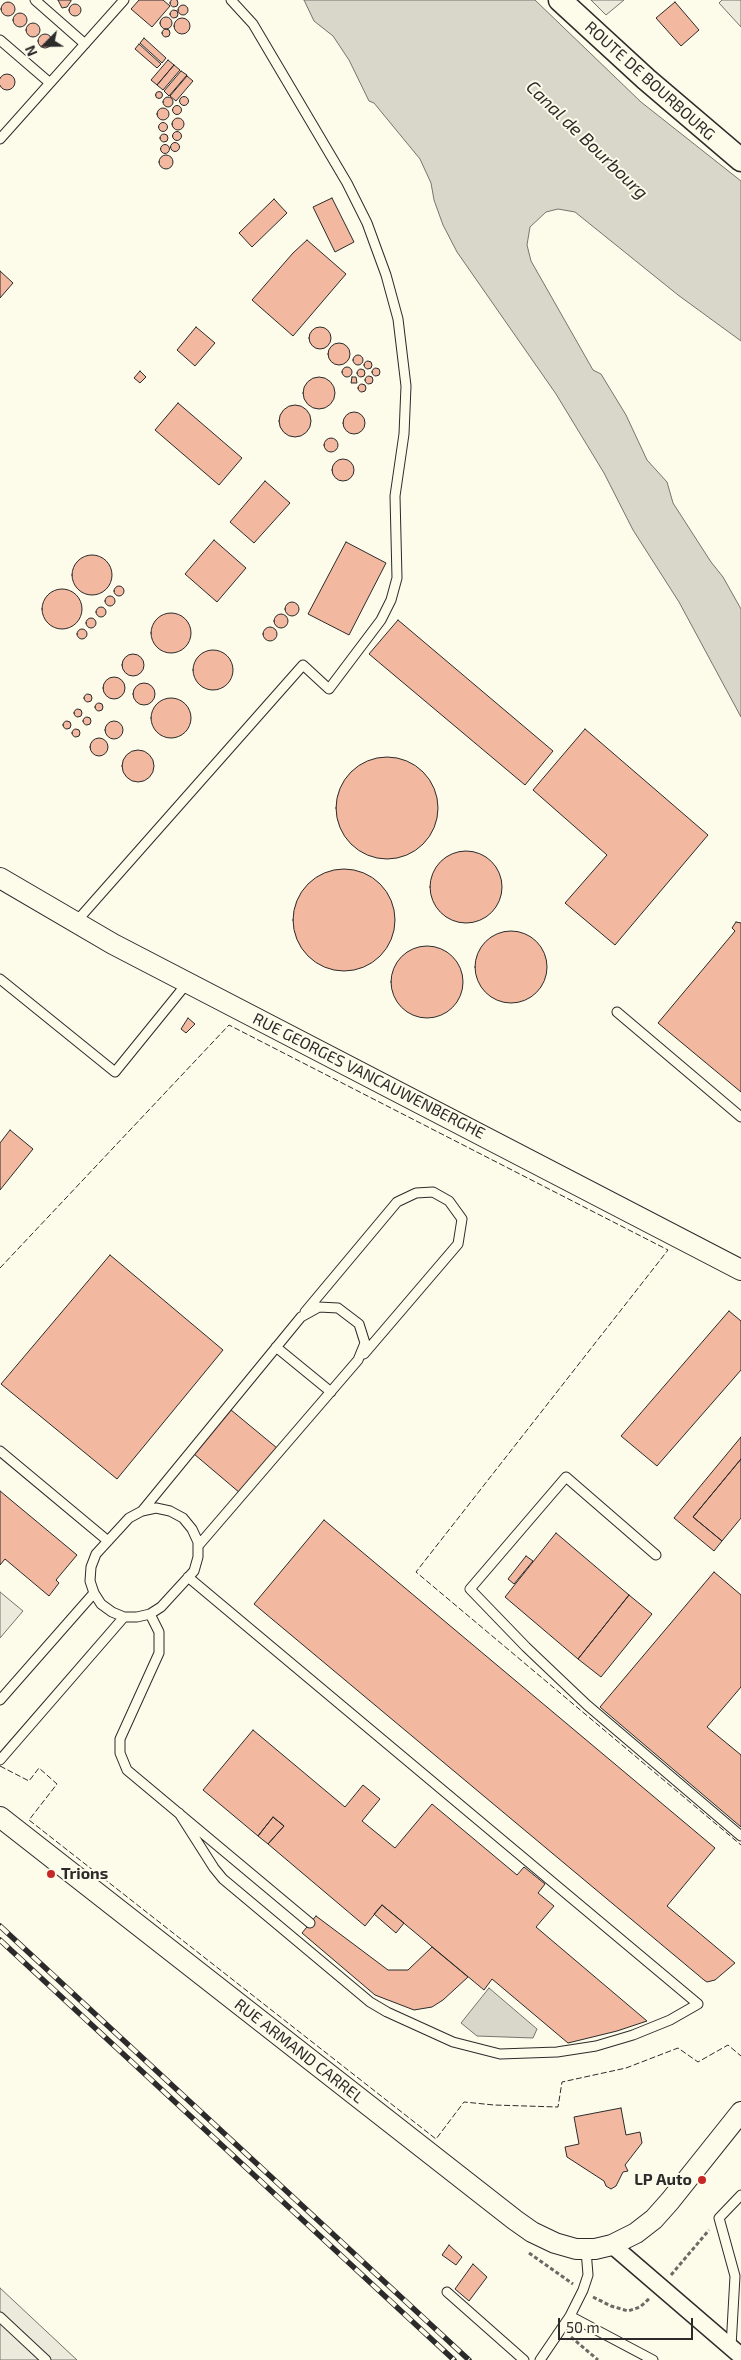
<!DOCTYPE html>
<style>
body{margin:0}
#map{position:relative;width:741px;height:2360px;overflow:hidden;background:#fdfbea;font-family:"Exo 2",sans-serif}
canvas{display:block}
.north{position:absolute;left:20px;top:20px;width:50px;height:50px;-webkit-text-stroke:4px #fdfbea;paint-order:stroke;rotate:247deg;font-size:14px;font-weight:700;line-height:20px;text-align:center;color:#2b2b2b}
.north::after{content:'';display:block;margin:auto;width:18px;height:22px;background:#2b2b2b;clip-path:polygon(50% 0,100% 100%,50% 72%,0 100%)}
.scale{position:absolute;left:558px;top:2318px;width:135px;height:22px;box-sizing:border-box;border:2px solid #2b2b2b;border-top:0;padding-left:6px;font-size:15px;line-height:18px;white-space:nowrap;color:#2b2b2b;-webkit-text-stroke:4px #fdfbea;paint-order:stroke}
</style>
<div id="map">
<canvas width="741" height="2360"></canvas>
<div class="north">N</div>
<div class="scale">50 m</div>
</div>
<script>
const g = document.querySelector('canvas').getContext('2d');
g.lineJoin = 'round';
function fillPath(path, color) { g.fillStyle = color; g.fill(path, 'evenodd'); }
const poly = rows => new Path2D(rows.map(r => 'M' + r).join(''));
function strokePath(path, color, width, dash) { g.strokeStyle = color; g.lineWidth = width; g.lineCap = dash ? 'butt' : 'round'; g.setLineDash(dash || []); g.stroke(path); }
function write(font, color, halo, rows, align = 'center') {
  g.font = font + ' "Exo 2",sans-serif'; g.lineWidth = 4; g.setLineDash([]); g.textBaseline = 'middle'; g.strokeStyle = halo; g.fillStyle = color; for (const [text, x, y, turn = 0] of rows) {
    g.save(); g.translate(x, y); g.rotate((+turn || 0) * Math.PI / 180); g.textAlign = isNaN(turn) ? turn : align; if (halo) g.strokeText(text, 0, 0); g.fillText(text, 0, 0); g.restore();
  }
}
const green = poly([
 [591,0,624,0,606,15,591,0],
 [722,0,741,0,741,27,719,3,722,0],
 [0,2288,77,2360,0,2360,0,2288]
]);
const parking = poly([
 [0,1592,23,1611,0,1638,0,1592]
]);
const water = poly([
 [304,0,535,0,641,102,741,181,741,341,678,295,575,212,558,209,546,212,530,227,527,245,531,261,593,370,601,374,626,415,647,460,667,482,673,503,711,562,723,577,741,609,741,717,679,602,633,530,604,473,556,394,457,252,443,225,434,200,431,183,420,159,374,103,369,101,349,60,333,36,314,21,304,0],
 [489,1988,537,2029,533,2038,477,2036,461,2023,489,1988]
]);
const building = poly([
 '170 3a4 4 0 1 1 8 0a4 4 0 1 1-8 0Z',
 [58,0,71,0,71,1,67,7,62,8,58,0],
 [139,0,163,0,170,6,152,27,131,9,139,0],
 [675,2,699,30,681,46,656,18,675,2],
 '1 9a7 7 0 1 1 14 0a7 7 0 1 1-14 0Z',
 '69 10a6 6 0 1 1 12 0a6 6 0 1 1-12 0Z',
 '178 10a5 5 0 1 1 10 0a5 5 0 1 1-10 0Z',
 '170 14a4 4 0 1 1 8 0a4 4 0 1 1-8 0Z',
 '13 20a7 7 0 1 1 14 0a7 7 0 1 1-14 0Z',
 '160 23a6 6 0 1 1 12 0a6 6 0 1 1-12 0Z',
 '174 26a8 8 0 1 1 16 0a8 8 0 1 1-16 0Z',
 '26 30a7 7 0 1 1 14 0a7 7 0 1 1-14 0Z',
 '162 33a4 4 0 1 1 8 0a4 4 0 1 1-8 0Z',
 '38 41a7 7 0 1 1 14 0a7 7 0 1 1-14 0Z',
 [144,38,166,58,162,63,140,43,144,38],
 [139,44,161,64,157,68,135,49,139,44],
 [168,60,174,65,157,85,151,80,168,60],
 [174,65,180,70,163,90,157,85,174,65],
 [181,71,187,75,169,96,164,91,181,71],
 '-1 82a8 8 0 1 1 16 0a8 8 0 1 1-16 0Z',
 [187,76,193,81,176,101,170,96,187,76],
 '155.5 95a3.5 3.5 0 1 1 7 0a3.5 3.5 0 1 1-7 0Z',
 '179.5 101a4.5 4.5 0 1 1 9 0a4.5 4.5 0 1 1-9 0Z',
 '163 102a5 5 0 1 1 10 0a5 5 0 1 1-10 0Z',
 '172.5 110a4.5 4.5 0 1 1 9 0a4.5 4.5 0 1 1-9 0Z',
 '157 114a6 6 0 1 1 12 0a6 6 0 1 1-12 0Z',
 '172 124a6 6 0 1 1 12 0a6 6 0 1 1-12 0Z',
 '158.5 127a4.5 4.5 0 1 1 9 0a4.5 4.5 0 1 1-9 0Z',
 '172.5 136a4.5 4.5 0 1 1 9 0a4.5 4.5 0 1 1-9 0Z',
 '160 138a4 4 0 1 1 8 0a4 4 0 1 1-8 0Z',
 '170.5 147a4.5 4.5 0 1 1 9 0a4.5 4.5 0 1 1-9 0Z',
 '160.5 149a4.5 4.5 0 1 1 9 0a4.5 4.5 0 1 1-9 0Z',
 '159 162a7 7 0 1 1 14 0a7 7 0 1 1-14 0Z',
 [332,198,354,242,335,252,313,207,332,198],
 [274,199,287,213,252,247,239,233,274,199],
 [307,240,346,274,293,336,252,300,293,253,307,240],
 [0,271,13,283,0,298,0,271],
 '309 338a11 11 0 1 1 22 0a11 11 0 1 1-22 0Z',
 [196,327,215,343,195,366,177,350,196,327],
 '328 354a11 11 0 1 1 22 0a11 11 0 1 1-22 0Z',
 '353 360a5 5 0 1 1 10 0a5 5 0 1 1-10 0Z',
 '364 365a4 4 0 1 1 8 0a4 4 0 1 1-8 0Z',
 '342 372a5 5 0 1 1 10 0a5 5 0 1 1-10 0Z',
 '372 372a4 4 0 1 1 8 0a4 4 0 1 1-8 0Z',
 '357 373a4 4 0 1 1 8 0a4 4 0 1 1-8 0Z',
 [140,371,146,377,140,383,134,378,140,371],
 '365 380a4 4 0 1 1 8 0a4 4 0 1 1-8 0Z',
 '303 393a16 16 0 1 1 32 0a16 16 0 1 1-32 0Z',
 [352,377,356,377,357,383,351,383,352,377],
 '358 388a4 4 0 1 1 8 0a4 4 0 1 1-8 0Z',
 [178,403,242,458,219,485,155,430,178,403],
 '279 421a16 16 0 1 1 32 0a16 16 0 1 1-32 0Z',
 '343 423a11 11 0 1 1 22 0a11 11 0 1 1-22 0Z',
 '324 445a7 7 0 1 1 14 0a7 7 0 1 1-14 0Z',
 '332 470a11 11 0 1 1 22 0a11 11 0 1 1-22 0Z',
 [265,481,290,503,254,543,230,522,265,481],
 [214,540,246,568,217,602,185,574,214,540],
 [346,542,386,563,349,635,308,614,346,542],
 '72 575a20 20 0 1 1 40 0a20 20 0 1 1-40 0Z',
 '114 591a5 5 0 1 1 10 0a5 5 0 1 1-10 0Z',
 '42 609a20 20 0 1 1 40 0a20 20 0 1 1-40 0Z',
 '105 601a5 5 0 1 1 10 0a5 5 0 1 1-10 0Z',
 '285 609a7 7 0 1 1 14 0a7 7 0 1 1-14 0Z',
 '96 612a5 5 0 1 1 10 0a5 5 0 1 1-10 0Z',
 '151 633a20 20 0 1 1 40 0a20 20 0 1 1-40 0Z',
 '274 621a7 7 0 1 1 14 0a7 7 0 1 1-14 0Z',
 '86 623a5 5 0 1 1 10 0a5 5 0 1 1-10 0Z',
 [398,620,553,751,525,785,369,654,398,620],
 '263 634a7 7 0 1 1 14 0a7 7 0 1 1-14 0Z',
 '77 634a5 5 0 1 1 10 0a5 5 0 1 1-10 0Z',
 '193 670a20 20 0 1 1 40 0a20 20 0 1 1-40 0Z',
 '122 665a11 11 0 1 1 22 0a11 11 0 1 1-22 0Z',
 '103 688a11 11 0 1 1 22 0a11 11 0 1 1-22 0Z',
 '133 694a11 11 0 1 1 22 0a11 11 0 1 1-22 0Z',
 '84 698a4 4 0 1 1 8 0a4 4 0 1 1-8 0Z',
 '151 718a20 20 0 1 1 40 0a20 20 0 1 1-40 0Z',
 '95 707a4 4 0 1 1 8 0a4 4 0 1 1-8 0Z',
 '74 713a4 4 0 1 1 8 0a4 4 0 1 1-8 0Z',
 '83 721a4 4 0 1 1 8 0a4 4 0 1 1-8 0Z',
 '105 730a9 9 0 1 1 18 0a9 9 0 1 1-18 0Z',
 '63 725a4 4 0 1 1 8 0a4 4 0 1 1-8 0Z',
 '72 733a4 4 0 1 1 8 0a4 4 0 1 1-8 0Z',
 [585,729,708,835,615,945,565,903,607,855,533,790,585,729],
 '90 747a9 9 0 1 1 18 0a9 9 0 1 1-18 0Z',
 '122 766a16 16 0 1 1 32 0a16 16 0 1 1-32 0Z',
 '336 808a51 51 0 1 1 102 0a51 51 0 1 1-102 0Z',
 '430 887a36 36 0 1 1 72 0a36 36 0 1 1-72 0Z',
 '293 920a51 51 0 1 1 102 0a51 51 0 1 1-102 0Z',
 [736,922,741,923,741,1092,658,1023,735,931,732,928,736,922],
 '475 967a36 36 0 1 1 72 0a36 36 0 1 1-72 0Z',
 '391 982a36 36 0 1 1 72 0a36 36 0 1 1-72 0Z',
 [188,1018,195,1024,186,1033,181,1029,188,1018],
 [10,1130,33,1149,0,1190,0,1143,10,1130],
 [110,1255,223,1350,117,1479,1,1384,110,1255],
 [729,1311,741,1321,741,1370,657,1466,621,1436,729,1311],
 [231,1410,277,1448,240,1493,194,1454,231,1410],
 [741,1437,741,1459,693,1517,722,1541,714,1551,674,1518,741,1437],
 [741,1459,741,1518,722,1541,693,1517,741,1459],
 [0,1491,77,1555,56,1580,59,1583,49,1596,5,1559,0,1565,0,1491],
 [324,1520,715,1848,667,1906,735,1963,715,1980,707,1982,704,1980,254,1604,324,1520],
 [556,1533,629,1595,578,1659,505,1597,556,1533],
 [526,1556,533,1561,514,1584,508,1579,526,1556],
 [714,1572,741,1595,741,1687,707,1727,741,1755,741,1827,600,1707,714,1572],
 [629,1595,652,1614,601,1677,578,1659,629,1595],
 [253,1730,345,1807,363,1785,380,1799,362,1821,395,1848,432,1804,517,1875,524,1867,545,1884,538,1893,554,1906,536,1927,647,2021,617,2031,568,2043,492,1979,484,1990,382,1905,365,1926,268,1844,284,1826,273,1817,258,1836,203,1790,253,1730],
 [273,1817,284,1826,268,1844,258,1836,273,1817],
 [382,1905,404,1923,396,1933,374,1914,382,1905],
 [316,1916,388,1970,408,1970,432,1947,468,1977,443,2000,432,2007,414,2010,375,1995,302,1933,316,1916],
 [621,2108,626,2135,640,2132,642,2143,625,2165,628,2171,623,2172,616,2186,611,2189,606,2186,604,2181,567,2157,565,2147,579,2144,574,2117,621,2108],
 [449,2245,462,2257,456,2265,442,2255,449,2245],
 [473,2264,487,2277,469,2301,455,2289,473,2264]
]);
const path = poly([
 [529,2253,573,2284],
 [671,2275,709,2230],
 [593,2297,611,2306,628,2311,640,2307,650,2298],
 [571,2337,598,2360]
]);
const service = poly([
 [35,0,85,44],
 [0,40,50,83],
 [0,139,124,0],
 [75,923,303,665,329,689,381,620,391,600,397,578,395,496,404,434,406,386,398,319,386,275,367,223,347,183,253,24,231,0],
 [0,979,115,1072,188,982],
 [617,1012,741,1117],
 [305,1312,397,1202,416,1193,433,1192,449,1201,462,1219,458,1244,364,1354],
 [276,1347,331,1392],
 [0,1451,108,1541],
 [156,1508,170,1511,183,1518,192,1529,198,1542,198,1557,194,1571,161,1607,150,1614,137,1617,124,1617,112,1612,101,1604,94,1593,90,1581,91,1567,96,1554,129,1518,142,1511,156,1508],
 [142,1511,301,1317,319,1307,338,1308,359,1324,365,1343,358,1360,198,1546],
 [656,1555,566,1477,470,1589,526,1647,587,1705,741,1836],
 [150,1614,159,1632,159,1653,120,1739,120,1753,127,1770,310,1923],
 [0,1700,94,1593],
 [0,1760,124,1617],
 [179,1813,214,1868,223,1879,370,2002,387,2012,453,2042,500,2054,557,2052,596,2046,633,2035,670,2020,698,2004,188,1577],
 [447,2292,524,2360],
 [570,2316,653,2360],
 [0,2317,46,2360],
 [731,2347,735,2276,719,2218,741,2195],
 [540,2360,570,2316,583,2290,588,2275,586,2250]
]);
const minor = poly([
 [612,2245,741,2356]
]);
const tertiary = poly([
 [0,878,113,944,741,1270],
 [0,1817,515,2220,532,2232,555,2243,576,2249,595,2249,612,2245,636,2233,654,2219,670,2201,741,2112]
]);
const secondary = poly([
 [560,0,646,79,741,160]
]);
const rail = poly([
 [0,1926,469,2360],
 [0,1940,454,2360]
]);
const fence = poly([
 [0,1268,229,1025,668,1250,416,1572,741,1845],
 [0,1766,29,1781,39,1768,57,1784,29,1820,436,2139,464,2102,494,2105,558,2107,562,2082,626,2068,678,2048,698,2062,728,2045,741,2056]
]);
const markers = [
 [51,1874,5,"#c62828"],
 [702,2180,5,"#c62828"]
];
const streetNames = [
 ["ROUTE DE BOURBOURG",650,81,42],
 ["RUE GEORGES VANCAUWENBERGHE",369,1076,27],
 ["RUE ARMAND CARREL",299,2051,38]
];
const poiNames = [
 ["Trions",61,1874],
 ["LP Auto",692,2180,"right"]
];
const waterNames = [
 ["Canal de Bourbourg",587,140,44]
];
fillPath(green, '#ecebdb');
strokePath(green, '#74746e', 1);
fillPath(parking, '#eceadb');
strokePath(parking, '#74746e', 1);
fillPath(water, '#d8d7c9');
strokePath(water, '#74746e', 1);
fillPath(building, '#f2b8a0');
strokePath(building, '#2b2b2b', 1);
strokePath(service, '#2b2b2b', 11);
strokePath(minor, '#2b2b2b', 19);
strokePath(tertiary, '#2b2b2b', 22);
strokePath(secondary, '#2b2b2b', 25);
strokePath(path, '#6a6964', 3, [4, 2.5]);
strokePath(service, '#fdfbea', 9);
strokePath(minor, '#fdfbea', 16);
strokePath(tertiary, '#fdfbea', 20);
strokePath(secondary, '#fdfbea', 22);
strokePath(rail, '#2b2b2b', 5.5);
strokePath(rail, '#fdfbea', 4, [11]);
strokePath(fence, '#2b2b2b', 1, [6, 2.5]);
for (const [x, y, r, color] of markers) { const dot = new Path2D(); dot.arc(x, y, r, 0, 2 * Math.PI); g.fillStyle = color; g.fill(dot); strokePath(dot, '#fdfbea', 2); }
write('16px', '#2b2b2b', '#fdfbea', streetNames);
write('bold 16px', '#2b2b2b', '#fdfbea', poiNames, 'left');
write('italic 18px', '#2b2b2b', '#fdfbea', waterNames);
</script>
